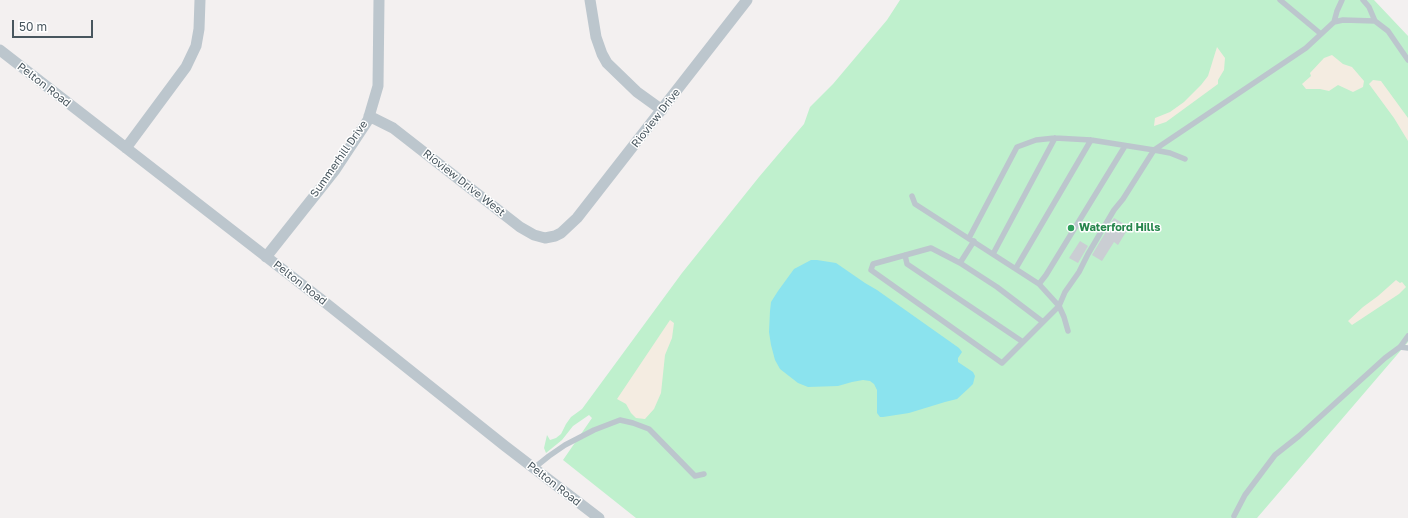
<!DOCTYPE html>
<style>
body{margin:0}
#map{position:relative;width:1408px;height:518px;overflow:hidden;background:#f3f0f0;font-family:"Golos Text",sans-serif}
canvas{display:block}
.scale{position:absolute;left:12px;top:20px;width:81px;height:18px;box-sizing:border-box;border:2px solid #48565e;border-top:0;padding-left:5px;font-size:12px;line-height:14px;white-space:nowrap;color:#48565e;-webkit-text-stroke:3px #fff;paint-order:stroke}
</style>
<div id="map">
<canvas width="1408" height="518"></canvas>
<div class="scale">50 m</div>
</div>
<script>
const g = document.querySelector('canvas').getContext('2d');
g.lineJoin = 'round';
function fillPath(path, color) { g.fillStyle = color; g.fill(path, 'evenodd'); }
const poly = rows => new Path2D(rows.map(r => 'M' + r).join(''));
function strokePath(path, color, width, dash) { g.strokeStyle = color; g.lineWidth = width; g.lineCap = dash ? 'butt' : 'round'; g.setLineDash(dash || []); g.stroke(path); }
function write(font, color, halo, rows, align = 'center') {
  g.font = font + ' "Golos Text",sans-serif'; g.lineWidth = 3; g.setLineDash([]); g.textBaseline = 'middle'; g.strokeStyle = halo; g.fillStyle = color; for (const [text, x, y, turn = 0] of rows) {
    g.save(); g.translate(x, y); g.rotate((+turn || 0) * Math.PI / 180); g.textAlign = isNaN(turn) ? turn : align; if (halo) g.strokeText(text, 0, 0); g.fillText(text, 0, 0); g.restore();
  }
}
const green = poly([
 [900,0,1374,0,1408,36,1408,342,1257,518,636,518,563,460,592,418,589,415,573,426,562,440,546,453,544,448,547,435,550,440,556,438,561,434,566,424,571,417,582,409,682,273,759,177,804,124,810,107,833,84,887,20]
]);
const sand = poly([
 [1217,47,1225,58,1224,70,1218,80,1218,84,1166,122,1154,126,1155,118,1170,112,1184,102,1201,85,1208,76],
 [1332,55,1343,64,1352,67,1364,81,1363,87,1353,92,1338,85,1329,91,1320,89,1306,89,1302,84,1311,76,1310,73,1324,58],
 [1373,80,1381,81,1408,118,1408,141,1394,118,1369,84],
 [1396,280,1400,283,1402,282,1406,287,1399,294,1352,325,1348,321,1363,307,1378,296],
 [670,320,674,323,672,338,665,355,661,393,654,409,645,419,636,418,631,413,626,404,617,399]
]);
const water = poly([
 [811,260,817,260,836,263,865,283,877,290,959,348,962,352,958,358,958,362,973,372,975,376,973,384,969,388,957,399,945,402,909,413,883,417,880,417,877,413,877,390,874,384,870,381,863,380,852,382,838,386,808,387,798,383,780,369,775,360,771,345,769,332,770,311,771,302,778,291,794,269]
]);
const building = poly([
 [1114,218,1129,227,1118,245,1114,242,1102,261,1092,255],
 [1080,241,1088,246,1078,263,1069,258]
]);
const service = poly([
 [1280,0,1321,34],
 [1363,0,1369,7,1375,21],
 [1334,22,1337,11,1342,0],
 [912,196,915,204,1039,284,1059,306,1064,317,1068,331],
 [969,238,1017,147,1036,140,1055,138,1091,140,1154,150,1306,48,1334,22,1343,20,1375,21,1388,31,1408,60],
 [993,254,1055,138],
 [905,255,907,264,1023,342],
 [960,263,974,241],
 [1016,268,1091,140],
 [1039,284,1046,275,1125,146],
 [1043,322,997,287,960,263,931,248,873,264,871,270,1002,363,1059,306,1065,292,1079,272,1088,254,1114,210,1123,199,1154,150,1170,153,1185,159],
 [1400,347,1408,348],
 [534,468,549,456,565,445,594,430,620,420,633,423,649,429,695,476,704,474],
 [1234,516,1245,495,1275,455,1299,436,1385,358,1400,347,1408,336]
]);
const minor = poly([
 [590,0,596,37,602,54,607,63,637,92,662,110],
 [0,50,322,300,505,446,599,518],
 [369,116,393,128,520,227,534,235,545,238,555,236,561,233,577,218,747,0],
 [126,148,186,67,196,46,199,29,200,0],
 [266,257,335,170,368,120,378,86,379,0]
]);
const markers = [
 [1071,228,4,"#2e9e5b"]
];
const streetNames = [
 ["Pelton Road",44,85,38],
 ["Rioview Drive",656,118,-52],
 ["Summerhill Drive",339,159,-55],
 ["Rioview Drive West",464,183,38],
 ["Pelton Road",300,283,38],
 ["Pelton Road",554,484,38]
];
const leisureNames = [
 ["Waterford Hills",1079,228]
];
fillPath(green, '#bff0cd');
fillPath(sand, '#f4ece1');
fillPath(water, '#8be3ee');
fillPath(building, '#caced3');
strokePath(service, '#bcc6cd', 5.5);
strokePath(minor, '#bcc6cd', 11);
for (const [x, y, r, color] of markers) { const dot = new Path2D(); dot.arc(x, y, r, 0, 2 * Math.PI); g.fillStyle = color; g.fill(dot); strokePath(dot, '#fff', 1.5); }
write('11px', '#48565e', '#fff', streetNames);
write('bold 11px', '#27864d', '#fff', leisureNames, 'left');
</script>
